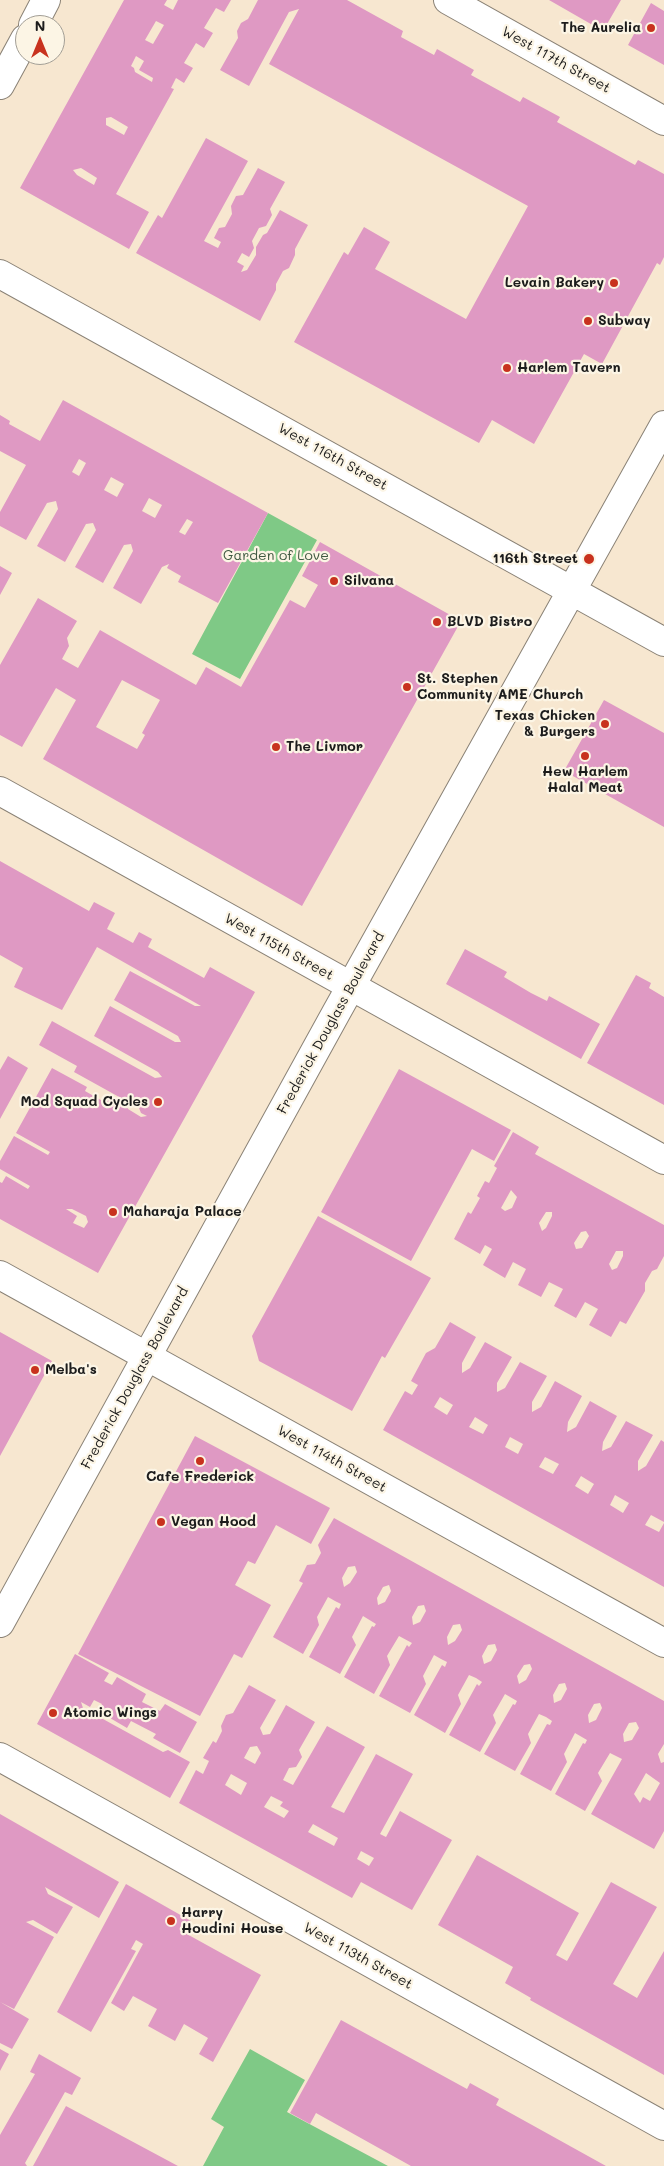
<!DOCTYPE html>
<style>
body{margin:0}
#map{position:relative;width:664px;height:2166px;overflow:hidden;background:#f7e7d0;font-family:Mali,sans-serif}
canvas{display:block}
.north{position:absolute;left:15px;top:15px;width:50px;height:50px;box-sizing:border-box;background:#fcf5e5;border:1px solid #a29e95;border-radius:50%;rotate:0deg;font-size:14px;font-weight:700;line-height:20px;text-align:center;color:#1c1c1c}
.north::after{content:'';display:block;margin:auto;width:18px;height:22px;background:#c8321e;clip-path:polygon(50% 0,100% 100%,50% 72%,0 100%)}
</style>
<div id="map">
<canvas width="664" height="2166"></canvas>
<div class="north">N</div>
</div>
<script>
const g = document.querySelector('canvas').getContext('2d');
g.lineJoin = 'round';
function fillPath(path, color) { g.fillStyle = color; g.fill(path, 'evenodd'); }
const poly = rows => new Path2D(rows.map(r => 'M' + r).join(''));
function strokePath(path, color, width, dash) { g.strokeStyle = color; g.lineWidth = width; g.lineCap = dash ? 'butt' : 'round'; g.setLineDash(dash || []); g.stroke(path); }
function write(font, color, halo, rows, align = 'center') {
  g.font = font + ' Mali,sans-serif'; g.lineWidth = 4.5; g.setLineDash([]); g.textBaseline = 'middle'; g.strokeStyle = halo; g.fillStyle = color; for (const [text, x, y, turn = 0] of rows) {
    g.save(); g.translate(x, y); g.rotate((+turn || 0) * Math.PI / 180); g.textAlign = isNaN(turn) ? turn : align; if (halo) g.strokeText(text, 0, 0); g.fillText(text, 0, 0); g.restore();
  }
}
const green = poly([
 [268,513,317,540,240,679,192,654],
 [250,2049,305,2080,287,2112,388,2166,203,2166,224,2127,211,2119]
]);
const building = poly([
 [124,0,167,0,164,5,173,10,178,0,231,0,224,12,216,8,204,28,213,33,204,48,196,43,184,63,193,68,184,83,176,78,171,88,174,89,116,194,149,212,129,249,20,188],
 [156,21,164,25,153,44,145,40],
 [136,56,144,61,139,70,153,78,152,82,135,72,134,68,131,66],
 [111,117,128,127,124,135,106,125,106,118],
 [81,168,97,178,94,185,77,175,73,170],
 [258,0,347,0,403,31,401,37,434,55,437,49,474,70,471,75,520,102,523,97,560,117,557,122,635,165,638,160,664,174,664,257,660,265,657,263,602,364,584,354,534,444,492,420,479,443,294,342,344,252,348,255,364,227,390,242,375,269,466,319,528,206,269,64,299,9,289,12,249,86,220,70,238,38,237,31,241,23,248,19],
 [549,0,621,0,603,31],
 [651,3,664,11,664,65,628,45],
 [206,138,248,161,204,241,218,248,221,242,214,238,219,228,225,227,232,214,231,206,236,196,243,195,258,168,285,182,270,209,272,215,266,226,259,228,252,241,254,248,249,257,242,253,237,262,244,266,241,272,247,270,256,255,256,247,263,235,267,233,280,210,308,225,295,249,295,255,289,268,283,271,276,284,276,290,260,321,136,253,158,215,162,218],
 [63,400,268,513,218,603,178,582,181,576,167,568,169,564,162,567,141,604,113,588,133,551,131,544,124,545,103,583,75,567,96,530,93,523,86,524,65,562,37,546,58,509,56,501,47,503,26,540,0,526,0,512,26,465,0,451,0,415,10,421,9,424,40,441],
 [79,459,86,463,79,476,72,472],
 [111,477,124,484,117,497,104,490],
 [149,498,162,505,155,518,142,511],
 [187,519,193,522,185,535,179,532],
 [320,542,461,621,302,906,43,759,76,700,56,688,22,747,0,735,0,665,38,598,77,621,67,638,69,646,62,659,78,668,100,630,196,685,206,667,241,687,290,600,305,608,318,585,302,576],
 [122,680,160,700,142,733,145,735,137,749,96,727],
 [0,566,12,573,0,595],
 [604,700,664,733,664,827,564,771],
 [0,861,89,911,94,902,115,913,107,929,133,943,139,932,152,939,148,947,204,978,210,967,255,992,98,1273,0,1219,0,1182,2,1183,6,1176,28,1189,30,1186,0,1169,0,1161,14,1136,48,1155,50,1152,16,1133,52,1068,87,1087,85,1091,106,1103,110,1096,126,1105,128,1109,141,1117,147,1116,141,1113,139,1108,74,1072,77,1066,39,1045,52,1021,155,1078,162,1077,158,1072,94,1036,110,1006,175,1042,181,1042,178,1036,114,1000,130,971,195,1006,201,1006,97,947,62,1010,14,987,23,968,0,955],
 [66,1209,72,1209,86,1216,88,1222,84,1228,73,1223,77,1216],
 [465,949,507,972,504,977,531,993,547,1001,549,996,600,1024,581,1059,446,984],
 [636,975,651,983,649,988,664,997,664,1105,587,1063],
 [8,1056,28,1068,0,1119,0,1070],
 [399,1069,511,1130,494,1161,472,1149,411,1261,321,1212],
 [513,1132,539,1147,535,1154,664,1225,664,1256,657,1269,652,1271,645,1283,645,1291,626,1324,620,1321,611,1337,589,1325,598,1309,585,1302,576,1318,554,1306,563,1289,549,1282,541,1297,518,1285,526,1269,513,1262,505,1278,483,1265,492,1249,485,1245,480,1254,454,1239,468,1212,471,1214,480,1198,477,1196,485,1181,489,1183,497,1168,494,1166],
 [511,1190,517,1197,512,1208,505,1211,501,1208],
 [546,1212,552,1212,552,1216,546,1228,542,1231,539,1223],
 [586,1231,589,1236,582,1248,576,1249,574,1243,581,1232],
 [616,1251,623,1251,623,1256,617,1268,612,1270,609,1264],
 [318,1216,431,1278,385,1358,382,1356,352,1411,259,1361,252,1336],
 [450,1322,476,1337,462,1363,462,1373,470,1368,485,1342,512,1357,497,1383,497,1392,505,1388,520,1362,547,1376,532,1402,532,1412,541,1407,555,1381,582,1396,568,1422,567,1432,576,1427,590,1401,617,1416,603,1442,602,1451,611,1447,626,1421,653,1435,638,1461,638,1471,646,1466,661,1440,664,1442,664,1522,651,1515,645,1525,659,1532,664,1523,664,1587,383,1430,405,1391,412,1395,418,1385,411,1381,426,1353,435,1348],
 [440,1397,453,1405,447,1415,434,1407],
 [475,1417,488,1425,483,1434,469,1427],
 [510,1437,523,1444,518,1454,505,1447],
 [545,1457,559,1464,553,1474,539,1467],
 [581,1476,594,1484,588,1494,575,1486],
 [615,1495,629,1503,623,1513,610,1505],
 [0,1332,52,1361,0,1456],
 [195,1436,330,1508,311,1544,276,1525,255,1564,248,1561,235,1585,271,1605,242,1658,234,1654,200,1716,78,1654],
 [334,1518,664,1701,664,1744,658,1754,661,1763,664,1762,664,1831,654,1849,591,1814,622,1759,610,1753,598,1773,602,1781,585,1811,555,1794,583,1743,585,1744,587,1740,575,1733,564,1754,567,1762,551,1791,520,1774,547,1724,550,1725,552,1721,546,1717,539,1714,528,1734,531,1743,515,1771,484,1754,513,1704,515,1705,517,1701,505,1694,493,1715,496,1723,480,1752,449,1735,477,1684,479,1686,482,1682,476,1678,469,1675,458,1695,461,1704,445,1733,414,1715,442,1665,445,1667,447,1662,441,1659,434,1655,423,1676,426,1684,410,1713,379,1696,407,1645,409,1647,412,1643,399,1636,387,1656,390,1665,374,1694,344,1677,372,1626,374,1627,376,1624,363,1616,352,1637,356,1645,340,1674,309,1657,336,1607,339,1609,341,1604,335,1601,328,1597,317,1617,319,1625,303,1654,273,1637,303,1583,299,1581,307,1565,315,1564,321,1553,318,1545],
 [355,1566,357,1572,350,1583,344,1587,342,1578,348,1567],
 [389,1585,391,1591,385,1602,378,1605,377,1598,383,1587],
 [424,1605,426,1611,420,1622,413,1625,412,1617,418,1606],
 [460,1624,462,1630,455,1641,448,1645,447,1637,453,1625],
 [495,1644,497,1650,491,1661,484,1664,482,1656,488,1645],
 [530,1664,532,1669,526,1680,519,1684,517,1676,524,1665],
 [565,1683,567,1689,561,1700,554,1703,553,1695,559,1684],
 [600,1703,602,1708,596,1720,589,1723,588,1715,594,1704],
 [636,1722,639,1728,632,1740,624,1742,623,1734,629,1723],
 [646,1773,660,1783,650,1801,643,1797,640,1803,634,1794],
 [75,1654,109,1673,104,1681,112,1685,117,1677,146,1694,142,1702,160,1711,165,1704,197,1722,180,1753,153,1738,156,1734,131,1721,127,1728,98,1711,102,1704,94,1700,90,1707,81,1702,83,1708,163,1752,168,1750,190,1762,170,1798,37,1724],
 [249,1685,276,1700,260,1728,263,1735,270,1734,286,1705,315,1722,299,1750,302,1757,296,1767,289,1768,283,1780,293,1785,327,1726,365,1747,331,1807,344,1813,376,1754,413,1774,380,1834,386,1837,400,1811,452,1840,412,1910,361,1882,352,1898,179,1803,196,1770,203,1774,209,1761,203,1758,213,1741,216,1743,222,1731,221,1726,226,1715,233,1713],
 [257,1746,261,1753,255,1764,244,1758,250,1747],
 [231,1774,247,1783,241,1795,225,1785],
 [271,1796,283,1802,280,1806,289,1811,284,1818,264,1807],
 [313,1824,338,1838,334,1846,308,1832],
 [361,1851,374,1858,369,1866,357,1859],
 [0,1814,119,1882,99,1918,45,1887,48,1894,73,1907,57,1934,33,1920,26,1922,54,1937,14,2009,0,2002],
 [477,1855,579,1913,556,1955,567,1961,611,1882,657,1907,613,1984,637,1998,664,1951,664,2075,530,2000,531,1998,505,1983,513,1967,438,1925],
 [126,1884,191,1921,185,1933,261,1975,213,2062,199,2054,208,2038,184,2024,175,2041,148,2026,157,2009,133,1996,124,2011,111,2003,143,1944,136,1940,131,1949,136,1951,91,2032,57,2012],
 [0,2002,29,2019,12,2049,0,2043],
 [341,2020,467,2089,470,2083,499,2099,496,2105,606,2166,411,2166,316,2113,310,2124,290,2113],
 [0,2049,9,2054,0,2071],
 [39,2054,81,2078,72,2095,65,2092,25,2163,27,2166,0,2166,0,2135,35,2074,30,2072],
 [66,2106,178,2166,33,2166]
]);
const street = poly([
 [448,0,664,121],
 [33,25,46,0],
 [0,85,25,39],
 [0,791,664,1160],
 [0,1275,664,1643],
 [0,1757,664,2126]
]);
const secondary = poly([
 [0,274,664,642],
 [0,1623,336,1013,664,425]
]);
const markers = [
 [651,28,5,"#c8321e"],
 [614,283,5,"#c8321e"],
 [588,321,5,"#c8321e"],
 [507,368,5,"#c8321e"],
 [589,559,6,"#c8321e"],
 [334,581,5,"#c8321e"],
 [437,622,5,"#c8321e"],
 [407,687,5,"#c8321e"],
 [605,724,5,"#c8321e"],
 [276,747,5,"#c8321e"],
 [585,756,5,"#c8321e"],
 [158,1102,5,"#c8321e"],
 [113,1212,5,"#c8321e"],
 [35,1370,5,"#c8321e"],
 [200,1461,5,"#c8321e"],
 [161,1522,5,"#c8321e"],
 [53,1713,5,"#c8321e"],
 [171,1921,5,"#c8321e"]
];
const poiNames = [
 ["The Aurelia",641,28,"right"],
 ["Levain Bakery",604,283,"right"],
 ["Subway",598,321],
 ["Harlem Tavern",517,368],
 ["116th Street",578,559,"right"],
 ["Silvana",344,581],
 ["BLVD Bistro",447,622],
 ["St. Stephen",417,679],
 ["Community AME Church",417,695],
 ["Texas Chicken",595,716,"right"],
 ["& Burgers",595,732,"right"],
 ["The Livmor",286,747],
 ["Hew Harlem",585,772,"center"],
 ["Halal Meat",585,788,"center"],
 ["Mod Squad Cycles",148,1102,"right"],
 ["Maharaja Palace",123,1212],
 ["Melba's",45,1370],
 ["Cafe Frederick",200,1477,"center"],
 ["Vegan Hood",171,1522],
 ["Atomic Wings",63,1713],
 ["Harry",181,1913],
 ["Houdini House",181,1929]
];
const streetNames = [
 ["West 117th Street",556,60,29],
 ["West 116th Street",333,457,29],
 ["West 115th Street",279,947,29],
 ["Frederick Douglass Boulevard",331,1023,-61],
 ["Frederick Douglass Boulevard",135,1378,-61],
 ["West 114th Street",332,1459,29],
 ["West 113th Street",358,1956,29]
];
const parkNames = [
 ["Garden of Love",276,556]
];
fillPath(green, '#7fc986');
fillPath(building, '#df99c3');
strokePath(street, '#8a8276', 30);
strokePath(secondary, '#8a8276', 30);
strokePath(street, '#fff', 28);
strokePath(secondary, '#fff', 28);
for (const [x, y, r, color] of markers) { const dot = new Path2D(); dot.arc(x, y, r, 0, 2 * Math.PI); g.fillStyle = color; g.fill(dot); strokePath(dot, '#fcf5e5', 2); }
write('bold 14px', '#1c1c1c', '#fcf5e5', poiNames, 'left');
write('14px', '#1c1c1c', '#fcf5e5', streetNames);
write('14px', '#3f5941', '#fcf5e5', parkNames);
</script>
